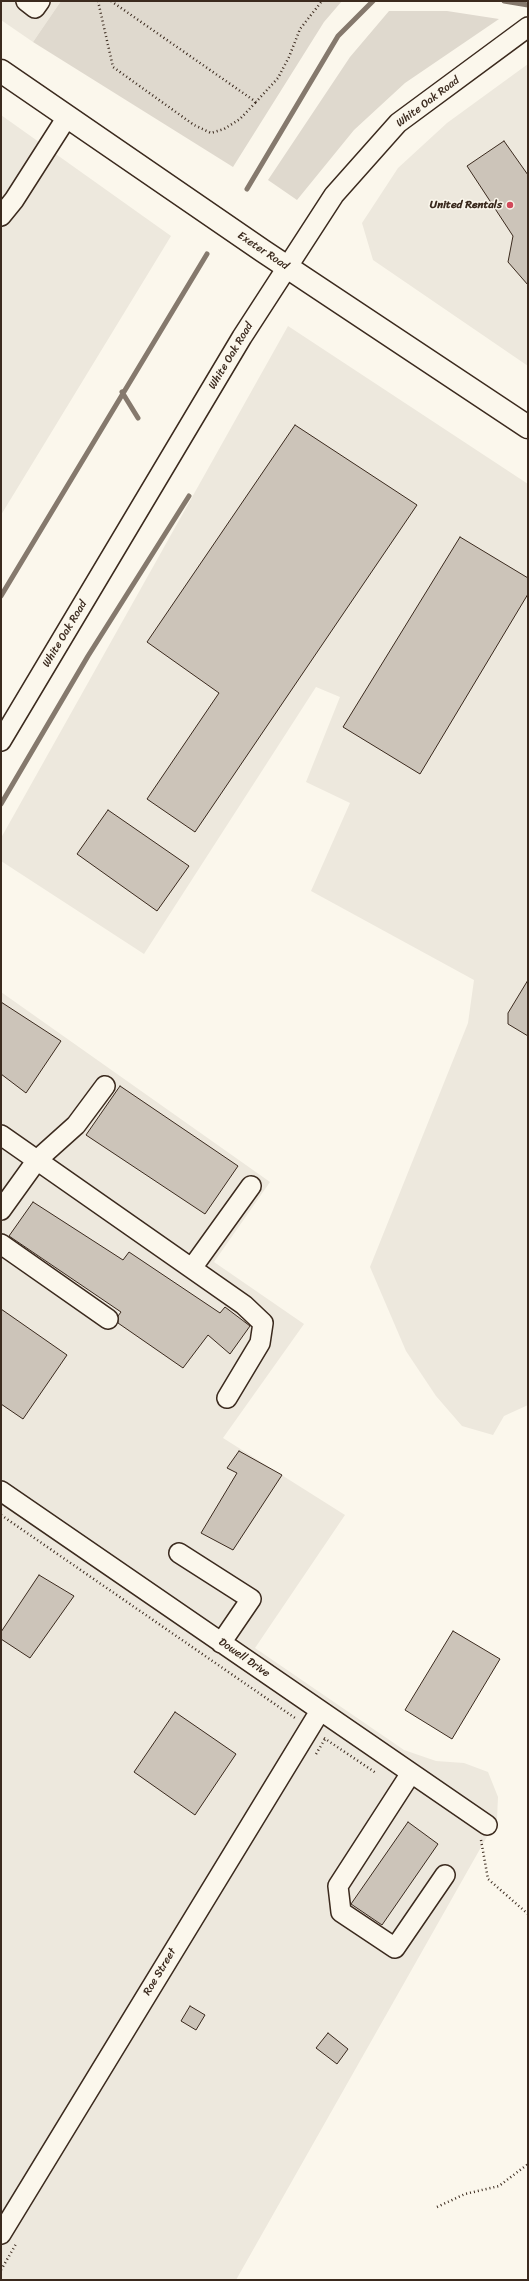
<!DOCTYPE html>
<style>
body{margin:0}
#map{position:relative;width:529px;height:2281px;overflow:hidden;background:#fbf7ec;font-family:Sriracha,sans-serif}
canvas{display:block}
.frame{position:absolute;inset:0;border:2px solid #3b2a1e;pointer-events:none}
</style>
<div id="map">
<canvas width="529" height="2281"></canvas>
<div class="frame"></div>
</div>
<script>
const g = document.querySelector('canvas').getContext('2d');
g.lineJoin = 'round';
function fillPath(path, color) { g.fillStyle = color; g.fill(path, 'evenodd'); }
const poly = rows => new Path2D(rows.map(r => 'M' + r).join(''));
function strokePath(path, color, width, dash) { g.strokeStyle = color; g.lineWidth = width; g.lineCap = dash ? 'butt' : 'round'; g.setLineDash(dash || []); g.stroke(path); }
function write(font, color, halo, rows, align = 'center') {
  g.font = font + ' Sriracha,sans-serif'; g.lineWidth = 3; g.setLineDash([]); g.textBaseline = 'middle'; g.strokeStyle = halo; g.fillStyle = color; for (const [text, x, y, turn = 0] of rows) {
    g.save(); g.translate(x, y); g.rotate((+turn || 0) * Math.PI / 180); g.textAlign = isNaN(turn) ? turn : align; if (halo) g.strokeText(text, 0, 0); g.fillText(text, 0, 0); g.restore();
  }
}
const built = poly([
 [1,1,61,1,33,42,1,20],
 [528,64,528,366,373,260,362,223,398,168,447,123],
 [1,115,171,236,1,515],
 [288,326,528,484,528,1405,504,1416,493,1435,462,1426,436,1396,406,1351,370,1267,468,1023,474,980,311,891,350,803,306,782,340,697,316,687,144,954,1,861,1,838],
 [1,992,270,1182,214,1262,304,1324,223,1438,345,1515,255,1648,404,1750,436,1761,464,1763,488,1772,498,1797,497,1819,236,2280,1,2280]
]);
const green = poly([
 [61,1,342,1,324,22,233,167,33,42],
 [389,11,447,11,499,19,405,83,354,130,297,200,268,180,350,57]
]);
const stream = poly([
 [504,1,528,5],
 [247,189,338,36,373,1],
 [122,392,138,418],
 [1,596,207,254],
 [1,804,88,656,189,496]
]);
const building = poly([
 [504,141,528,175,528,285,508,262,513,236,467,166,504,141],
 [295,425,417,505,195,832,147,799,219,693,147,642,295,425],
 [460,537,528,578,528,594,420,774,343,727,460,537],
 [108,810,189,866,157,911,77,854,108,810],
 [528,980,528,1036,508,1024,508,1013,528,980],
 [1,1002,61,1041,26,1093,1,1074,1,1002],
 [120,1086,238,1166,205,1214,86,1135,120,1086],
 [33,1202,123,1260,129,1252,220,1313,225,1307,250,1326,230,1354,208,1335,183,1368,118,1323,118,1316,121,1312,9,1236,33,1202],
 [1,1309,67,1355,23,1419,1,1404,1,1309],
 [239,1451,282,1475,233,1550,201,1533,237,1473,227,1468,239,1451],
 [39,1575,74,1596,30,1658,1,1639,1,1632,39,1575],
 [453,1631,500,1659,452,1739,405,1710,453,1631],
 [175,1712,236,1754,195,1815,134,1772,175,1712],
 [408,1822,438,1844,382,1925,351,1904,408,1822],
 [190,2006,205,2015,196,2030,181,2021,190,2006],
 [328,2033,348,2049,337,2064,316,2048,328,2033]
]);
const path = poly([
 [98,1,113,67,194,125,211,133,224,129,240,119,256,102],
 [111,1,256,102,278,78,289,57,300,29,322,1],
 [1,1515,295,1718],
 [324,1738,376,1773],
 [316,1754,325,1739],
 [481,1840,488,1879,528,1914],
 [437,2207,465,2194,499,2186,528,2164],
 [1,2270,16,2244]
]);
const minor = poly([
 [26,1,35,8,40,1],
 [1,216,14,200,67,117],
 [1,741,242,337,334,195,398,123,528,27],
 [1,1135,244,1305,263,1323,260,1343,227,1398],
 [1,1210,37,1160,76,1125,105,1086],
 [1,1244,108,1319],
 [192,1268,251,1186],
 [1,1491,487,1825],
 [179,1553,251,1599,221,1643],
 [411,1773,338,1886,341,1912,395,1948,445,1875],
 [1,2234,320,1711]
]);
const major = poly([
 [1,71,263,251,528,427]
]);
const markers = [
 [510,205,4,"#d1495b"]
];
const streetNames = [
 ["White Oak Road",428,102,-37],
 ["Exeter Road",263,251,34],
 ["White Oak Road",231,356,-59],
 ["White Oak Road",65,634,-59],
 ["Dowell Drive",244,1658,35],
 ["Roe Street",160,1972,-59]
];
const poiNames = [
 ["United Rentals",502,205]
];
fillPath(built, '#ede8dd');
fillPath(green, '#dfd9ce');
strokePath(stream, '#85796d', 5);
fillPath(building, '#ccc4b9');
strokePath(building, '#3b2a1e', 1);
strokePath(minor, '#3b2a1e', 22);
strokePath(major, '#3b2a1e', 25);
strokePath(path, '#3b2a1e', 2.5, [1, 3]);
strokePath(minor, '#fbf7ec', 19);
strokePath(major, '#fbf7ec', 22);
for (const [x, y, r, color] of markers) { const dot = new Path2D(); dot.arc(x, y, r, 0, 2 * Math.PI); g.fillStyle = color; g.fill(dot); strokePath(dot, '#fbf7ec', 1.5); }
write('11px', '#3b2a1e', '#fbf7ec', streetNames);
write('bold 11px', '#3b2a1e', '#fbf7ec', poiNames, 'right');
</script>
